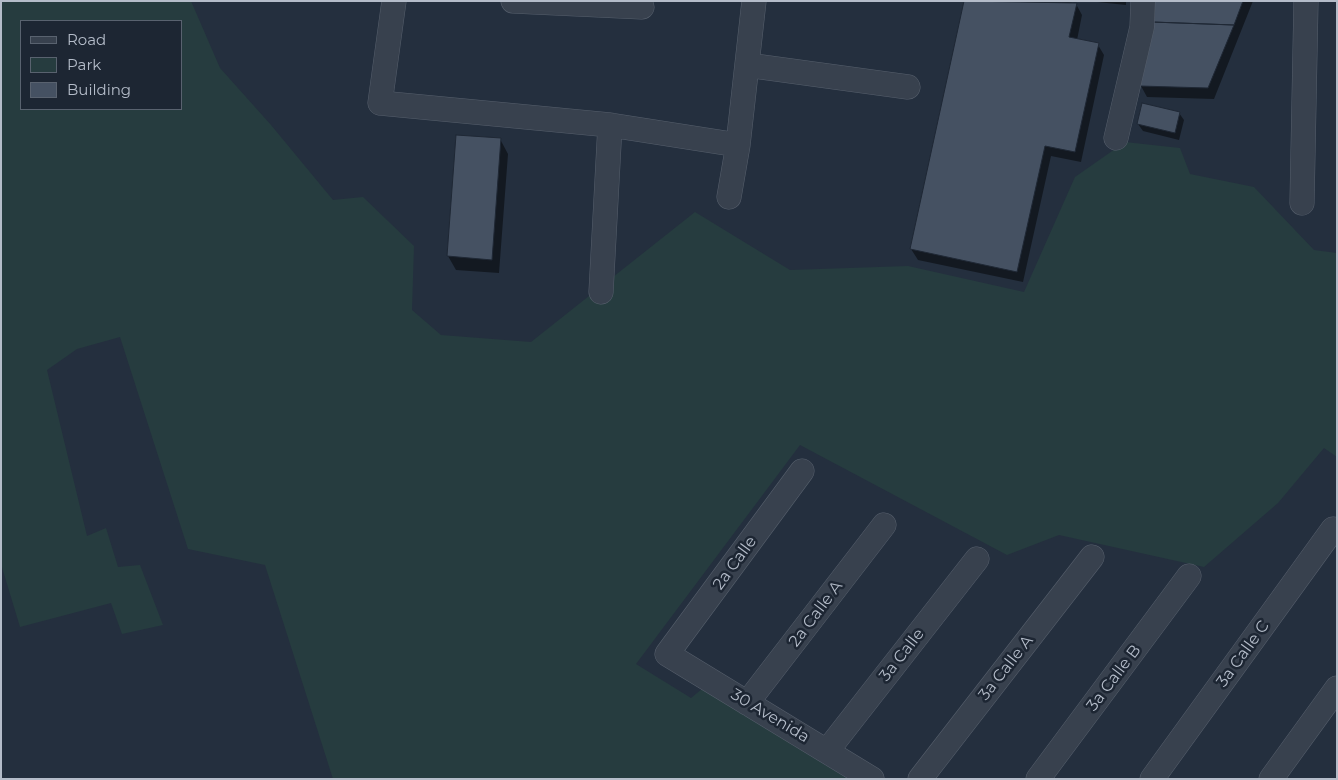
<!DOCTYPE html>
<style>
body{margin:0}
#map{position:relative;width:1338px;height:780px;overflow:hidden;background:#242f3e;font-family:Montserrat,sans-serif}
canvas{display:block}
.frame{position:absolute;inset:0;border:2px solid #b4bcc9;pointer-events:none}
.legend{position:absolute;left:20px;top:20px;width:162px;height:90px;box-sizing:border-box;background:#1d2633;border:1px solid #59626f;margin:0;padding:6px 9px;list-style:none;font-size:15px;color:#b4bcc9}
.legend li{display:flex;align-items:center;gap:10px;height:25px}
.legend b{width:25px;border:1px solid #59626f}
</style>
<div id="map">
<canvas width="1338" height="780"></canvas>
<div class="frame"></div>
<ul class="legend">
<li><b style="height:6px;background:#38414e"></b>Road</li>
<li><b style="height:14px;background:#263c3f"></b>Park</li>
<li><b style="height:14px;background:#455162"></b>Building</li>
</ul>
</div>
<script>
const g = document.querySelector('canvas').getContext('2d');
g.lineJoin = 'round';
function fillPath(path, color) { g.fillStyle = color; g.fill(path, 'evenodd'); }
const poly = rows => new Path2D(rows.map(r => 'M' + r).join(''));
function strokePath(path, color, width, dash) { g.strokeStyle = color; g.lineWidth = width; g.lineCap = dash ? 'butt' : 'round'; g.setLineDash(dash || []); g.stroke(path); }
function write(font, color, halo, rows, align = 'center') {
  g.font = font + ' Montserrat,sans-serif'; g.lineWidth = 5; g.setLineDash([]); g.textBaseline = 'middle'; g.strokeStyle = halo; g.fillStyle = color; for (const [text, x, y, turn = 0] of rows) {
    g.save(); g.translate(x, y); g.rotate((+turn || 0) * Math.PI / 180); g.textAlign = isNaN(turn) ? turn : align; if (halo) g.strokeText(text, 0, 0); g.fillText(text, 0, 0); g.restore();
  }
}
const green = poly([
 [1,1,191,1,220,68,271,125,333,200,363,197,414,246,412,310,441,335,531,342,695,212,790,270,908,266,1024,292,1075,177,1125,142,1180,148,1190,174,1254,187,1314,250,1337,253,1337,457,1324,448,1278,503,1204,567,1059,535,1007,555,800,445,636,664,691,698,702,689,848,779,333,779,265,565,188,549,120,337,77,349,47,370,87,536,106,528,118,567,140,565,163,625,122,634,111,603,20,627,1,564],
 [21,21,181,21,181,109,21,109]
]);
const shadow = poly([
 [965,1,1065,1,1076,4,1082,15,1077,40,1098,45,1104,55,1081,162,1051,156,1023,282,918,260,911,249],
 [1088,1,1126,1,1126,5],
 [1154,1,1253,1,1214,99,1147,97,1141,86],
 [1179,113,1184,120,1179,140,1143,131,1138,124],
 [500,139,508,154,499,273,456,270,448,256]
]);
const building = poly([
 [964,1,1077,3,1069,37,1099,43,1075,152,1045,146,1017,272,910,249,964,1],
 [1153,1,1243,1,1234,25,1152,22,1153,1],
 [1152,22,1234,25,1208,88,1140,86,1152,22],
 [1142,103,1180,112,1175,133,1137,124,1142,103],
 [456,135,501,138,492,260,447,256,456,135]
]);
const minor = poly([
 [394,1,380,103,610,125,738,145],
 [513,1,642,7],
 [747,65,908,87],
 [1116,138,1142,27,1143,1],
 [729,197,738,145,754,1],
 [1302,203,1306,1],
 [601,292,610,125],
 [802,471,667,654,872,779],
 [747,703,884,525],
 [827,751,977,559],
 [920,779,1092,557],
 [1038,779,1189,576],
 [1152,779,1333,529,1337,532],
 [1271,779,1337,688]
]);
const streetNames = [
 ["2a Calle",735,563,-54],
 ["2a Calle A",816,614,-53],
 ["3a Calle C",1243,654,-54],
 ["3a Calle",902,655,-52],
 ["3a Calle A",1006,668,-52],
 ["3a Calle B",1114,678,-53],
 ["30 Avenida",770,716,31]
];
fillPath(green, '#263c3f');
fillPath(shadow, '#0007');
fillPath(building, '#455162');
strokePath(building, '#1f2835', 1);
strokePath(minor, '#565f6c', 25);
strokePath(minor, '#38414e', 24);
write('16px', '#b4bcc9', '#1d2633', streetNames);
</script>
